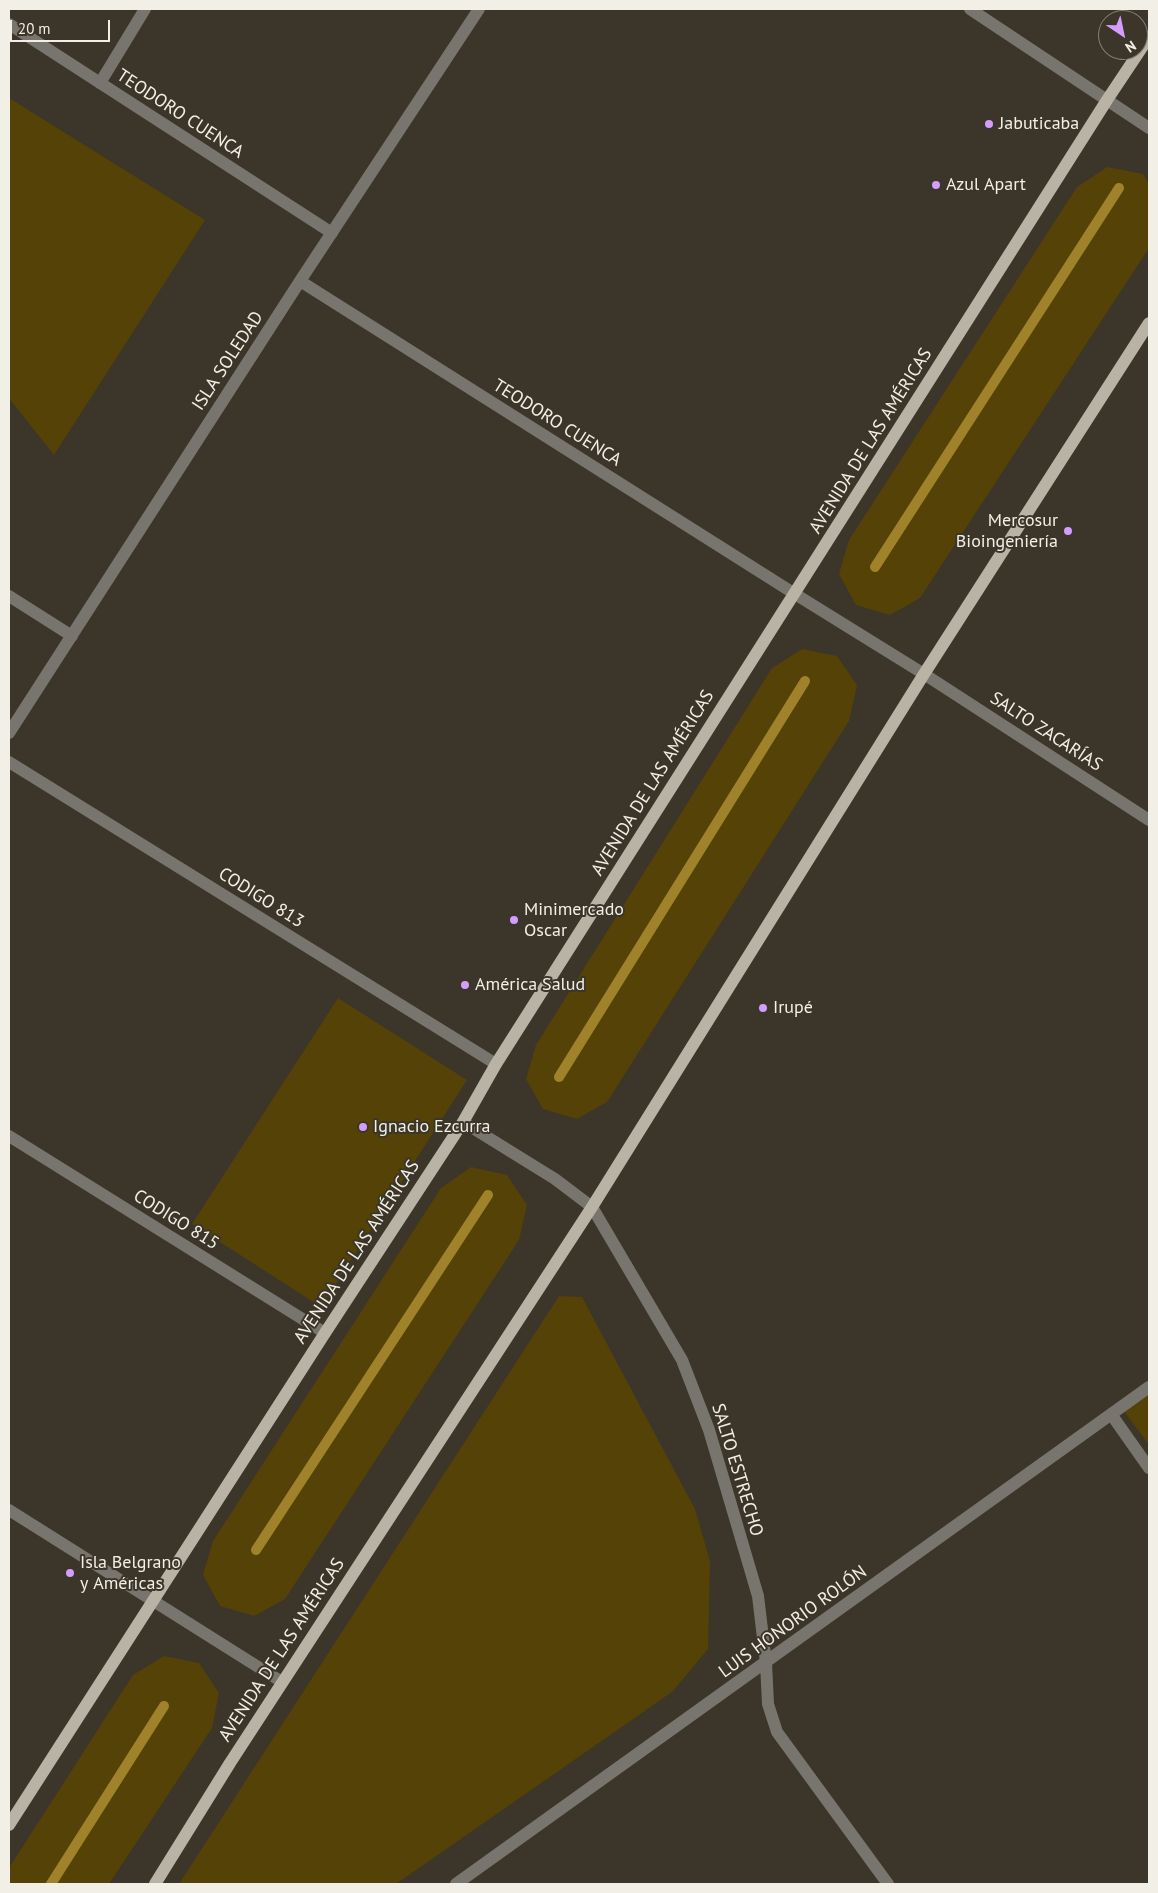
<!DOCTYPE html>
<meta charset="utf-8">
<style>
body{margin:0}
#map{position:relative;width:1158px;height:1893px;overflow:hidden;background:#3b3629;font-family:"PT Sans",sans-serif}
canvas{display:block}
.frame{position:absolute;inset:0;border:10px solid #f2efe6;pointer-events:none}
.north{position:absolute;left:1098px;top:10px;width:50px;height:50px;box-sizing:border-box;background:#3b3629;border:1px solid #848075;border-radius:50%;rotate:146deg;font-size:14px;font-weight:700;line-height:20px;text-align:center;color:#f2efe6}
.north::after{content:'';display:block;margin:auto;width:18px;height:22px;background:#d39cfd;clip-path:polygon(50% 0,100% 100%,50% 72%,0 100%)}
.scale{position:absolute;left:10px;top:20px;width:100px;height:22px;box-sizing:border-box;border:2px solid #f2efe6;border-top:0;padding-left:6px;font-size:15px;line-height:18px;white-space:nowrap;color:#f2efe6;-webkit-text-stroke:4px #3b3629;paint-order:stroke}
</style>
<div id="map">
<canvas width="1158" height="1893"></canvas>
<div class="frame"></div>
<div class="north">N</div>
<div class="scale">20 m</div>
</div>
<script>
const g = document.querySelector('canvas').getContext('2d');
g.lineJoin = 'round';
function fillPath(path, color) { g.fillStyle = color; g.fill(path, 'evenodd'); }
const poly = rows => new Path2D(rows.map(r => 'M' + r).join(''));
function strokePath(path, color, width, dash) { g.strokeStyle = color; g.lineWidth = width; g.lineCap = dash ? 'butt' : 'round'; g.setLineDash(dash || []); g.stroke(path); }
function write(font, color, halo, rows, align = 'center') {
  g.font = font + ' "PT Sans",sans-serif'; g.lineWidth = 4; g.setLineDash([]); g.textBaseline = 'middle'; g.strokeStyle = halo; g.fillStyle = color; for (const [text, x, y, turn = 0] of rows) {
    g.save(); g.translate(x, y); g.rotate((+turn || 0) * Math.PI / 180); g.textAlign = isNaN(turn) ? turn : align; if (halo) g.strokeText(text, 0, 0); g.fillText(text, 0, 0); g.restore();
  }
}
const green = poly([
 [9,98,205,220,54,455,9,398],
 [1107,167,1143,174,1149,184,1149,248,920,598,890,615,856,605,839,574,849,540,1077,187],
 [802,649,837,656,857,685,849,721,607,1102,577,1119,543,1109,526,1079,536,1045,772,668],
 [338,998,467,1080,321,1307,192,1224],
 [471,1167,507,1175,527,1205,519,1240,285,1599,254,1616,220,1606,203,1575,213,1541,441,1188],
 [559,1296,582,1297,695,1509,710,1561,708,1649,672,1692,396,1884,179,1884],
 [1149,1392,1149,1445,1124,1411],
 [164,1656,199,1663,219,1693,212,1728,109,1884,9,1884,9,1868,133,1675]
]);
const stream = poly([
 [875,567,1119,188],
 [559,1077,805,681],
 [256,1550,488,1195],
 [51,1884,164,1706]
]);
const minor = poly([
 [970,9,1149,128],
 [9,24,332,233],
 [100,83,145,9],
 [300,281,795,594,924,674,1149,820],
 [9,596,72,636],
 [9,733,300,281,479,9],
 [9,762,496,1064],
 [463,1122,555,1179,592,1207,682,1360,709,1430,758,1596,766,1663,768,1704,777,1732,888,1884],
 [9,1136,325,1333],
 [1111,1414,1149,1468],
 [9,1510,282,1682],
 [456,1884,1149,1387]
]);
const major = poly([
 [9,1825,325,1333,463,1122,496,1064,1107,100,1149,37],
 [155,1884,230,1763,592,1207,924,674,1149,323]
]);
const markers = [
 [989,124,5,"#d39cfd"],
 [936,185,5,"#d39cfd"],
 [1068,531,5,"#d39cfd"],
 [514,920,5,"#d39cfd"],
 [465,985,5,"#d39cfd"],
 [763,1008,5,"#d39cfd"],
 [363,1127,5,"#d39cfd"],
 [70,1573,5,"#d39cfd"]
];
const streetNames = [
 ["TEODORO CUENCA",180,114,33],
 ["ISLA SOLEDAD",228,361,-57],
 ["TEODORO CUENCA",557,423,32],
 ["AVENIDA DE LAS AMÉRICAS",871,441,-58],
 ["SALTO ZACARÍAS",1046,732,33],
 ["AVENIDA DE LAS AMÉRICAS",653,783,-58],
 ["CODIGO 813",261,898,32],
 ["CODIGO 815",176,1220,32],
 ["AVENIDA DE LAS AMÉRICAS",357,1252,-57],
 ["SALTO ESTRECHO",737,1470,73],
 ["LUIS HONORIO ROLÓN",793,1622,-36],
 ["AVENIDA DE LAS AMÉRICAS",282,1650,-57]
];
const poiNames = [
 ["Jabuticaba",999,124],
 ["Azul Apart",946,185],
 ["Mercosur",1058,521,"right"],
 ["Bioingeniería",1058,542,"right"],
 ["Minimercado",524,910],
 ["Oscar",524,931],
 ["América Salud",475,985],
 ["Irupé",773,1008],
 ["Ignacio Ezcurra",373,1127],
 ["Isla Belgrano",80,1563],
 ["y Américas",80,1584]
];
fillPath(green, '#544206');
strokePath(stream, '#9f822a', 10);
strokePath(minor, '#78756e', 12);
strokePath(major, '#b8b3a5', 12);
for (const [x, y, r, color] of markers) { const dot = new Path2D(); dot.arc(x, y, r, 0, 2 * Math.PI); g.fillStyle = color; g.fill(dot); strokePath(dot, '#3b3629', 2); }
write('18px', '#f2efe6', '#3b3629', streetNames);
write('18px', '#f2efe6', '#3b3629', poiNames, 'left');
</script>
